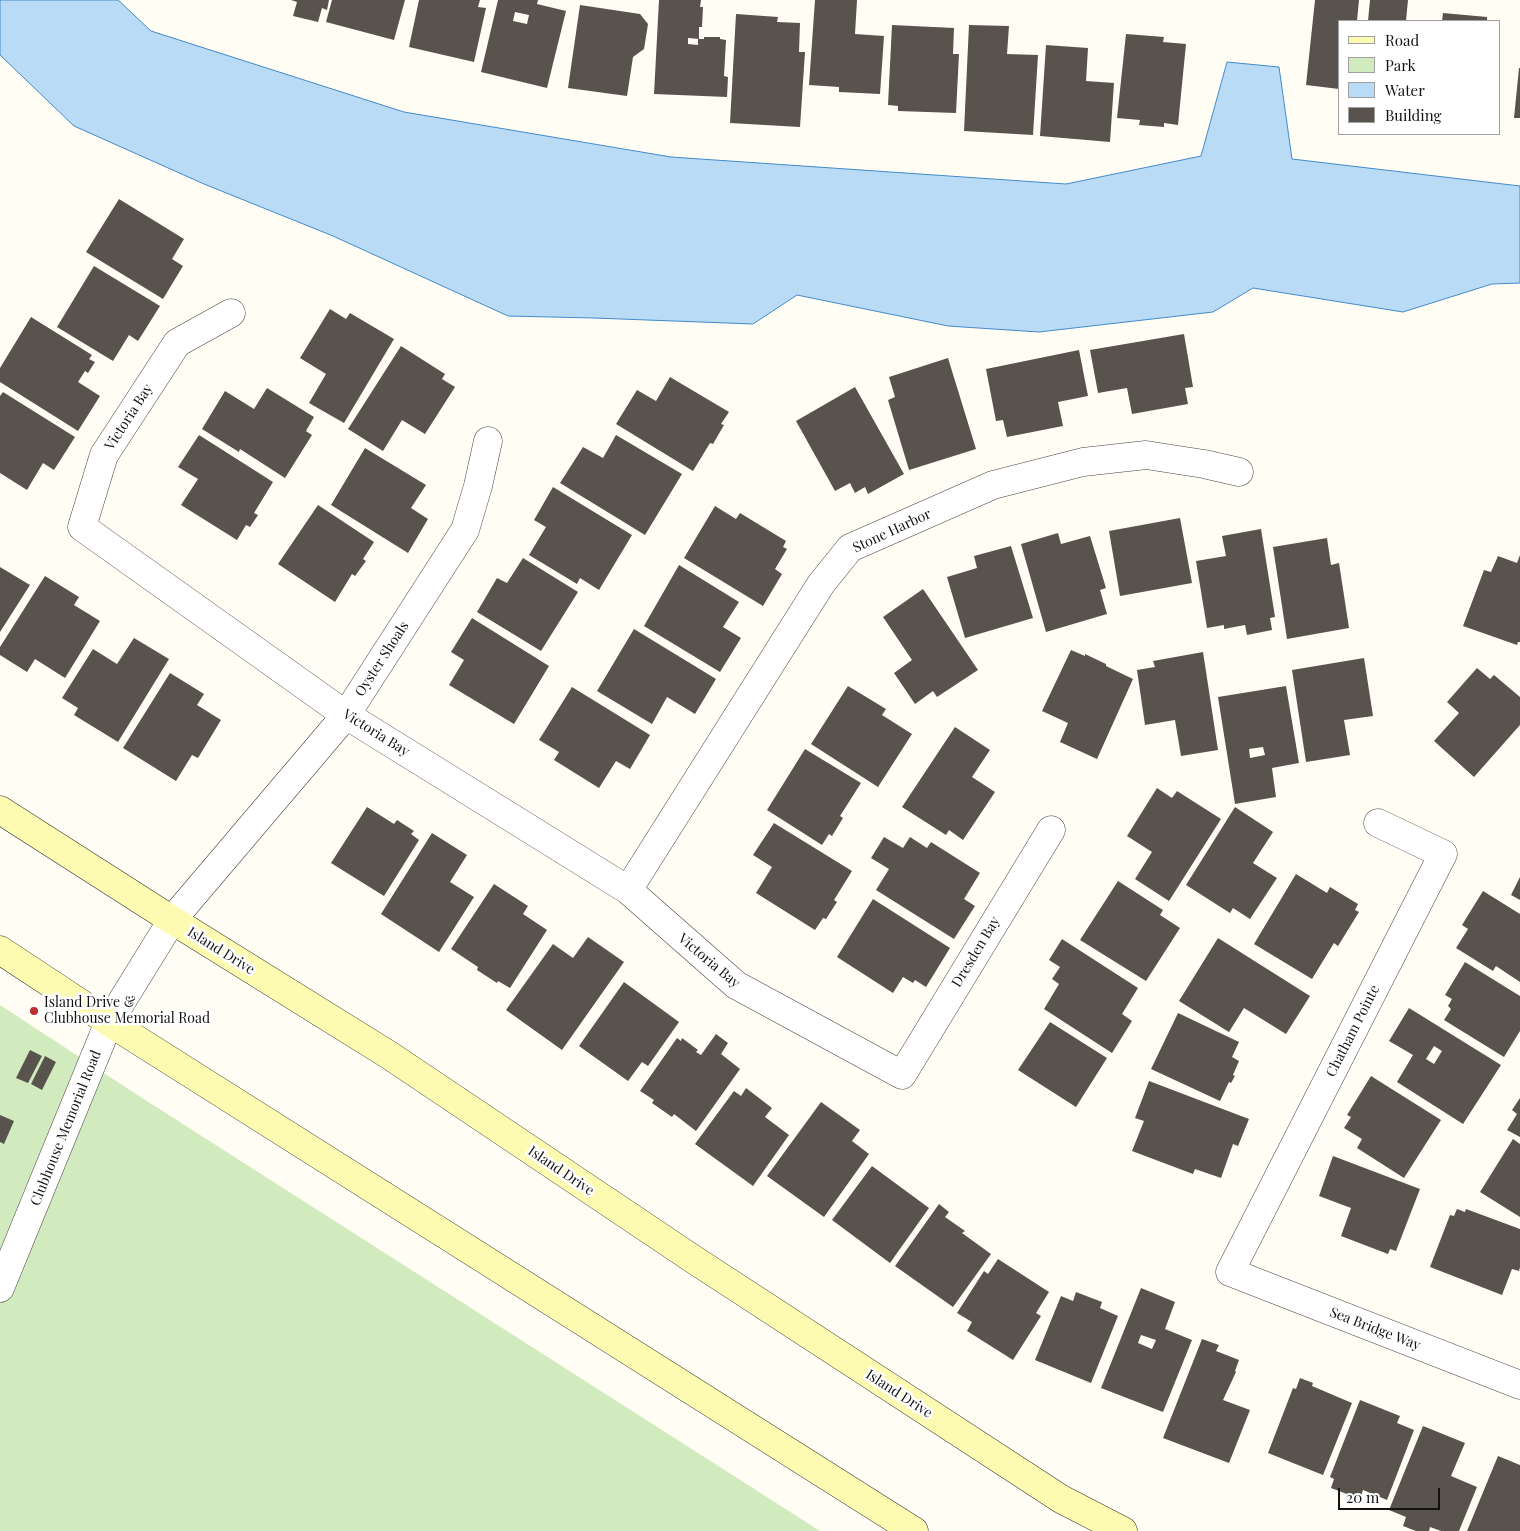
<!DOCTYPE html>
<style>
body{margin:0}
#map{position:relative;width:1520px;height:1531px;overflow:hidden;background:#fffdf4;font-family:"Playfair Display",serif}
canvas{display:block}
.legend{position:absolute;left:1338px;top:20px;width:162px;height:115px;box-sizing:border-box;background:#fff;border:1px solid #a0a0a0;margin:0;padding:6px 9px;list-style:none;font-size:15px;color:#111}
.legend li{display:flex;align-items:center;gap:10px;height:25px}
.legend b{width:25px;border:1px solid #a0a0a0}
.scale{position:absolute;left:1338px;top:1488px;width:102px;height:22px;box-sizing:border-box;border:2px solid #111;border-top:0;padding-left:6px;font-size:15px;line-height:18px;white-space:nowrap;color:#111;-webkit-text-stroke:4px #fff;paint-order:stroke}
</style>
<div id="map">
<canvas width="1520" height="1531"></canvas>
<ul class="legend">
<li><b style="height:6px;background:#fdfab1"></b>Road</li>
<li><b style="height:14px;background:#d1eabe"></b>Park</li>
<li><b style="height:14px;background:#badbf5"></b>Water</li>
<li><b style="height:14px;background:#59534d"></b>Building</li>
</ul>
<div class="scale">20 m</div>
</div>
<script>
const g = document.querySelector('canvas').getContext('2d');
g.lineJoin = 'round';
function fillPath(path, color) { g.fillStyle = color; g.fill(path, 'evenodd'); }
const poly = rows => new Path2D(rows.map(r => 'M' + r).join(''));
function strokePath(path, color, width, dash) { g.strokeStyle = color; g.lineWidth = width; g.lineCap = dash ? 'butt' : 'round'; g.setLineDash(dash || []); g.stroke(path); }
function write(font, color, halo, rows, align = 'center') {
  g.font = font + ' "Playfair Display",serif'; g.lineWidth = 5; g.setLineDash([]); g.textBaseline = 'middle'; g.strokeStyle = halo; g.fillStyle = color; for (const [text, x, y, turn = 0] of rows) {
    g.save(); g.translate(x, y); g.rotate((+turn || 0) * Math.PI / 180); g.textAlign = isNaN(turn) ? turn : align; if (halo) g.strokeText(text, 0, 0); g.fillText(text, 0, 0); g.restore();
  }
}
const green = poly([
 [0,1005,139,1096,820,1531,0,1531]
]);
const water = poly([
 [0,0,118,0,151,31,404,112,671,157,1066,184,1201,156,1227,62,1279,67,1292,159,1520,186,1520,283,1492,284,1403,312,1253,288,1213,312,1039,332,948,326,797,295,753,324,594,318,508,316,333,236,204,184,74,126,0,55,0,0]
]);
const building = poly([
 [291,0,329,0,327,10,322,8,318,22,293,16,297,2],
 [332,0,405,0,394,40,326,22],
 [419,0,480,0,478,7,486,8,474,62,409,47],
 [498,0,538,0,537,4,566,11,547,88,481,72],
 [515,12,529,15,527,24,513,21],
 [659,0,701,0,700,7,703,7,702,27,699,27,699,39,688,38,688,44,698,45,698,39,704,39,704,37,720,37,720,39,726,40,724,76,728,77,727,97,654,94],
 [815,0,857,0,855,34,884,36,880,94,839,92,839,87,809,85],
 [1315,0,1359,0,1357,21,1339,21,1339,89,1306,85],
 [1370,0,1408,0,1406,21,1368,21],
 [580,5,640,14,648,24,644,49,633,57,627,96,568,88],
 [1443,13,1487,17,1487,21,1442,21],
 [736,14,778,17,777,22,800,23,799,52,805,52,800,127,730,123],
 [892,25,954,28,953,54,959,54,956,113,898,111,898,106,888,105],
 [969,25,1009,26,1007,54,1038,55,1033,135,964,131],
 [1126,34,1164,37,1163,42,1186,44,1178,125,1164,123,1164,127,1139,125,1140,120,1117,118],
 [1046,45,1088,48,1086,81,1114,83,1110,142,1040,136],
 [1519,68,1520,68,1520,118,1514,118],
 [119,199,184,239,172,259,183,266,163,299,86,252],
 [94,266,160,306,138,341,129,335,113,361,57,327],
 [330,309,346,319,350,313,394,339,344,423,309,403,326,374,300,358],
 [31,317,92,355,89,359,95,362,88,373,85,371,78,382,100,396,78,431,0,382,0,368],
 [1184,334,1193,387,1185,388,1188,404,1132,414,1127,388,1098,393,1090,350],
 [401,346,445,374,442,379,455,387,425,434,402,420,383,451,348,429],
 [1079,350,1088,396,1058,402,1063,426,1007,437,1003,420,996,421,986,369],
 [948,358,976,449,909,470,888,400,895,397,889,377],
 [670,377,729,412,721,424,724,425,713,444,710,443,693,471,616,424,637,390,656,401],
 [855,387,904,474,868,494,865,487,855,493,850,483,835,491,796,421],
 [267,388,314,417,306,431,312,435,285,478,240,449,239,452,202,429,225,391,254,409],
 [3,392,75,437,54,470,43,463,27,490,0,473,0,396],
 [199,435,273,482,254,513,258,515,250,527,246,525,237,540,181,505,198,479,178,467],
 [616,435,682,474,645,535,560,483,583,447,603,458],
 [365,448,426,485,411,508,428,519,408,553,331,505],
 [553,487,632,535,599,590,580,578,577,584,529,555,546,527,534,520],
 [318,505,374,542,363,559,366,561,355,576,352,574,335,602,278,564],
 [715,506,736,519,740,513,786,541,783,547,787,549,775,569,782,574,763,606,684,558],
 [1180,518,1192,583,1120,596,1109,531],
 [1261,529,1275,617,1270,618,1272,630,1247,635,1245,625,1224,629,1224,625,1207,628,1196,561,1226,556,1222,536],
 [1058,533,1061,544,1090,536,1106,588,1100,590,1107,614,1046,632,1021,544],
 [1327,538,1331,565,1339,563,1349,628,1287,639,1273,547],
 [1011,546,1033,618,965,638,947,577,977,568,974,556],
 [1520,555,1520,642,1518,642,1517,645,1463,626,1484,570,1491,572,1498,556,1517,563],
 [523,558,578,592,541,651,477,612,497,578,507,583],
 [679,565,739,602,723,627,741,638,720,672,644,626],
 [0,567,30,585,0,632],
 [45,576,79,597,74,605,100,621,65,678,35,659,27,672,0,655,0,647],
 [923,589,978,670,937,697,933,691,915,704,894,673,912,660,883,617],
 [472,618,549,666,514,724,449,685,464,660,451,652],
 [634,629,716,679,695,714,667,697,652,724,597,691],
 [134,638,169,659,118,742,74,715,78,708,62,698,93,649,117,664],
 [1071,650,1085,656,1085,654,1106,664,1106,666,1133,679,1097,759,1060,742,1068,723,1042,711],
 [1203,652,1218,750,1181,756,1175,720,1145,725,1137,670,1155,667,1153,661],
 [1364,658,1373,716,1344,720,1350,755,1306,762,1292,670],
 [1477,668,1490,679,1494,675,1520,697,1520,725,1474,777,1434,741,1459,713,1447,702],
 [170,673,204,694,197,705,221,720,198,758,192,755,176,781,123,748],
 [848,686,886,709,882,715,912,734,878,787,811,744],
 [1286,686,1299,763,1272,768,1276,797,1235,804,1218,697],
 [1263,747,1265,755,1250,758,1249,749],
 [572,687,650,735,630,769,616,761,599,788,554,760,559,752,539,740],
 [955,727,990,750,972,777,995,792,963,840,949,830,946,835,902,807],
 [805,749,861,783,840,816,843,818,832,836,829,834,822,845,767,810],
 [1157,788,1172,798,1177,791,1221,819,1169,901,1135,879,1152,852,1127,836],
 [367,807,394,824,397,820,414,831,411,834,419,840,384,896,331,863],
 [1235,807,1273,832,1253,863,1277,878,1250,919,1233,908,1230,913,1186,885],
 [774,823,852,871,834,900,837,902,826,919,823,918,815,930,756,893,772,867,753,855],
 [432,833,467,855,450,882,474,897,439,952,381,914],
 [884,837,903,848,910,837,927,848,931,842,980,873,964,899,975,906,954,939,876,890,889,869,871,858],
 [1296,874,1327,893,1330,887,1358,904,1355,910,1359,912,1338,946,1334,943,1312,979,1254,944],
 [1520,877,1520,900,1511,895],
 [1118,881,1163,910,1160,915,1180,928,1146,981,1080,940],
 [494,884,528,906,523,914,547,930,510,988,498,981,497,983,477,970,478,967,451,949],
 [1483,891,1520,914,1520,982,1496,966,1493,971,1456,948,1468,929,1462,925],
 [873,899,950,948,926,987,915,980,913,983,903,977,893,993,837,957],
 [588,937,624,962,562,1050,506,1010,553,944,573,958],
 [1218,938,1310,996,1286,1034,1244,1008,1229,1032,1179,1001],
 [1062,939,1138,988,1122,1014,1132,1021,1112,1053,1044,1009,1059,984,1052,979,1060,967,1049,960],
 [1465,962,1520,996,1520,1031,1504,1057,1444,1020,1451,1009,1448,1006,1452,999,1445,995],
 [624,982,679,1022,648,1066,642,1062,628,1081,579,1046],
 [1409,1008,1501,1065,1463,1124,1397,1082,1413,1055,1389,1041],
 [1434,1046,1442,1051,1434,1064,1426,1059],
 [1178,1013,1239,1042,1232,1057,1239,1061,1233,1075,1235,1076,1231,1083,1229,1082,1220,1101,1151,1069],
 [1050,1022,1107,1058,1076,1107,1018,1070],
 [716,1034,728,1043,721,1054,740,1069,696,1131,674,1114,672,1117,652,1103,654,1100,640,1091,677,1038,681,1041,682,1038,698,1050,696,1052,701,1055],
 [30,1050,42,1056,28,1083,16,1078],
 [45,1056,56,1062,42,1090,31,1084],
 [1371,1076,1441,1120,1404,1178,1357,1148,1362,1139,1344,1128,1351,1117,1347,1115],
 [1149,1081,1249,1119,1238,1146,1233,1144,1221,1178,1195,1169,1193,1174,1132,1151,1144,1121,1135,1118],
 [746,1088,772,1108,765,1117,789,1135,753,1186,695,1144,734,1091,741,1096],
 [1520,1098,1520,1137,1507,1130,1517,1114,1512,1110],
 [821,1102,860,1130,852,1141,869,1154,824,1217,767,1176],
 [0,1115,14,1121,4,1144,0,1142],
 [1513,1139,1520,1144,1520,1217,1480,1192],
 [1333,1156,1420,1189,1396,1251,1390,1249,1388,1254,1341,1236,1351,1208,1319,1196],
 [872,1166,929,1208,890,1263,832,1220],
 [939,1204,949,1212,945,1217,965,1231,962,1233,991,1254,953,1307,895,1266],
 [1457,1209,1465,1212,1466,1209,1520,1229,1520,1267,1519,1271,1512,1269,1502,1295,1430,1267,1450,1215,1454,1216],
 [998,1259,1049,1292,1036,1313,1041,1316,1013,1360,967,1331,972,1322,957,1313,984,1271,988,1274],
 [1141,1288,1175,1302,1165,1329,1192,1340,1163,1412,1101,1388],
 [1141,1335,1156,1340,1152,1349,1138,1343],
 [1076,1292,1102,1302,1100,1308,1118,1316,1091,1383,1035,1360,1061,1296,1073,1301],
 [1202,1339,1219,1345,1216,1351,1239,1360,1235,1371,1236,1372,1223,1400,1250,1410,1229,1463,1163,1438],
 [1300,1378,1313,1383,1312,1386,1352,1403,1323,1475,1268,1453,1293,1388,1296,1389],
 [1360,1400,1400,1416,1397,1423,1414,1430,1387,1500,1363,1490,1360,1499,1331,1488,1334,1479,1330,1477],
 [1423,1426,1465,1443,1451,1476,1477,1487,1459,1531,1441,1531,1430,1527,1429,1531,1416,1531,1403,1526,1406,1517,1389,1510],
 [1498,1456,1520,1465,1520,1531,1467,1531]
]);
const minor = poly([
 [231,313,177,343,104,455,82,527,346,715,628,890,736,985,902,1075,1051,830],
 [1378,823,1443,854,1230,1272,1520,1385],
 [628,890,821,584,850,548,993,485,1083,462,1146,455,1204,464,1239,472],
 [0,1288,109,1022,172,920,346,715,465,530,478,486,488,441]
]);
const secondary = poly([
 [0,810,172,920,389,1055,693,1259,1061,1499,1123,1531],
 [0,950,109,1022,914,1531]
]);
const markers = [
 [34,1011,5,"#bf2e2a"]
];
const streetNames = [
 ["Victoria Bay",129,417,-57],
 ["Stone Harbor",892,531,-25],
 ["Oyster Shoals",382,659,-57],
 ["Victoria Bay",376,733,32],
 ["Island Drive",221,951,32],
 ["Dresden Bay",976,952,-59],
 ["Victoria Bay",709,961,40],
 ["Chatham Pointe",1353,1031,-63],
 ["Clubhouse Memorial Road",66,1128,-68],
 ["Island Drive",561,1171,34],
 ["Sea Bridge Way",1375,1329,21],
 ["Island Drive",899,1394,33]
];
const poiNames = [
 ["Island Drive &",44,1003],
 ["Clubhouse Memorial Road",44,1019]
];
fillPath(green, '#d1eabe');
fillPath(water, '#badbf5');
strokePath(water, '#428acb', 1);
fillPath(building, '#59534d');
strokePath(minor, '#444', 29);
strokePath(secondary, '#333', 29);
strokePath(minor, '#fff', 28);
strokePath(secondary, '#fdfab1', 28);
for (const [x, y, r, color] of markers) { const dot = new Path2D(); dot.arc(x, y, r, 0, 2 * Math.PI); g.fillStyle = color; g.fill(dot); strokePath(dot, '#fff', 2); }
write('14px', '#111', '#fff', streetNames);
write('14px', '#111', '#fff', poiNames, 'left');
</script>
